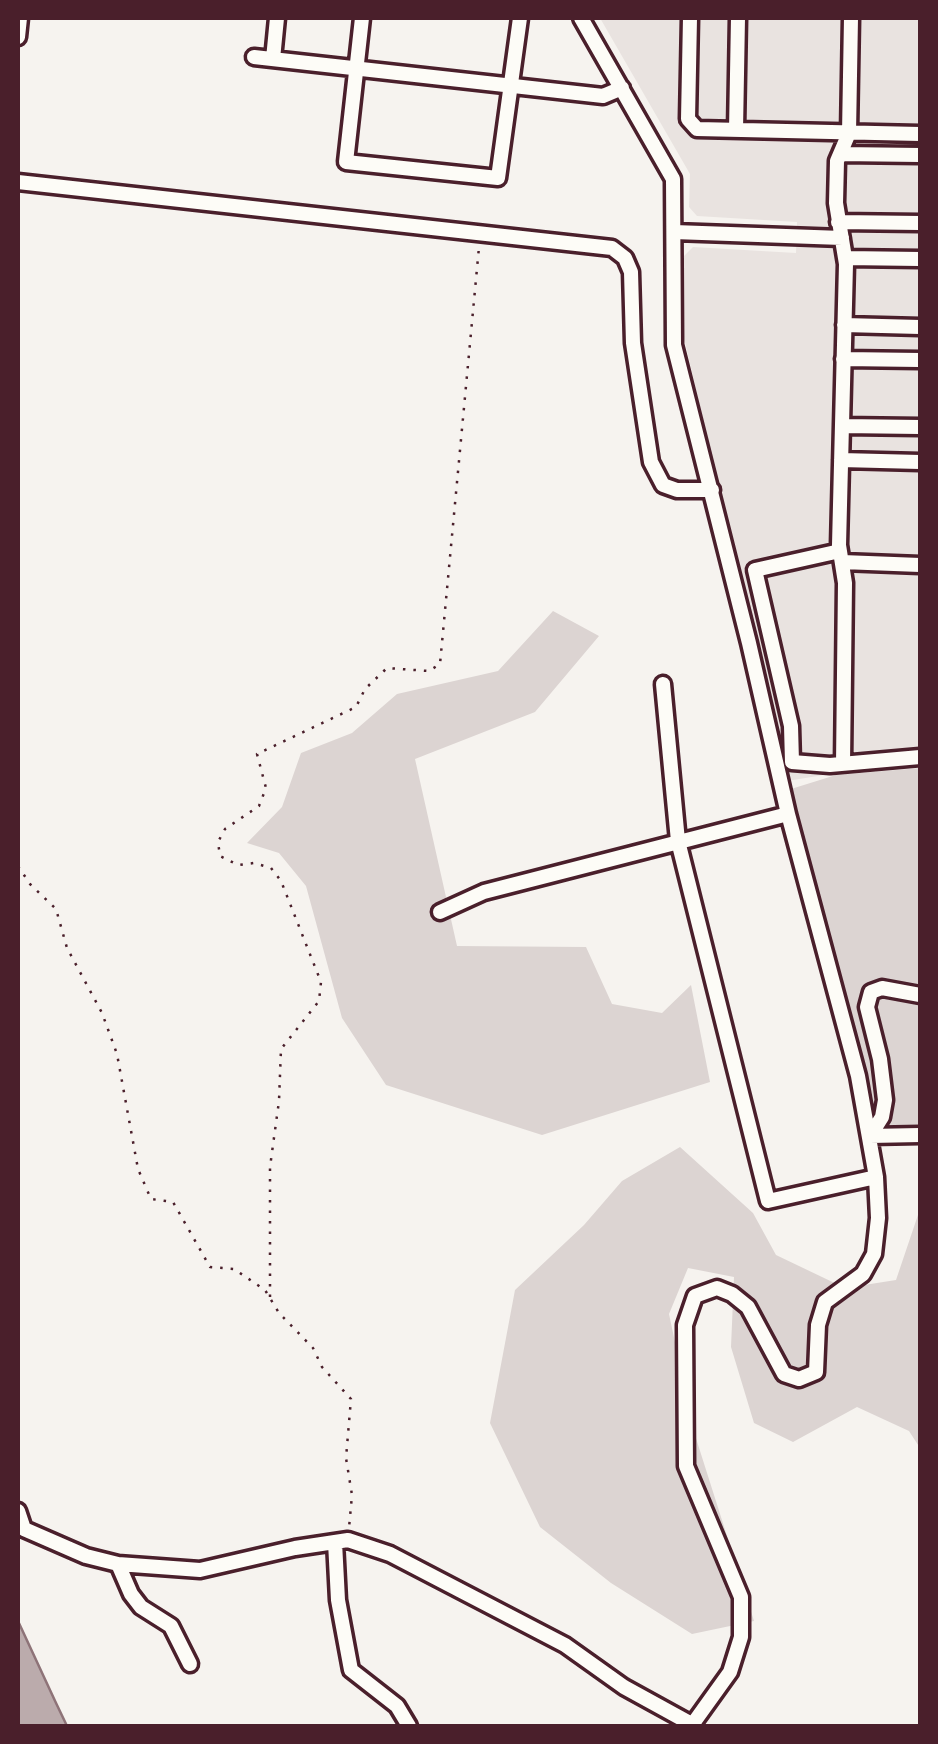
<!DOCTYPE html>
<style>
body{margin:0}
#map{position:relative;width:938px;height:1744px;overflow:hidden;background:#f6f3ef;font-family:"Gochi Hand",sans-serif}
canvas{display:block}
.frame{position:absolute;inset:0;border:20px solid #4a1f2b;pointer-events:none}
</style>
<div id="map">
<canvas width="938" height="1744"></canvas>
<div class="frame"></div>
</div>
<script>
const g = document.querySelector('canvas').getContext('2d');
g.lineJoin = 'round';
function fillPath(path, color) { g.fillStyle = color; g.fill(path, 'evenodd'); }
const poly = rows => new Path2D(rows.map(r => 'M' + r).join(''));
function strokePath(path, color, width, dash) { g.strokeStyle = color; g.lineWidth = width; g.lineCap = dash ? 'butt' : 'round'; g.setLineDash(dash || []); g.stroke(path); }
const built = poly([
 [600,18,920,18,920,765,836,773,787,781,684,338,684,256,693,247,796,253,797,222,697,216,689,207,690,174]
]);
const green = poly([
 [553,611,599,636,535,712,415,759,457,946,586,947,612,1004,662,1013,691,985,710,1082,542,1135,386,1085,342,1018,306,886,279,853,247,843,282,807,301,753,352,733,397,694,498,671],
 [920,768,920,1144,879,1146,872,1095,791,789,836,775],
 [680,1147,753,1213,776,1255,845,1288,896,1280,920,1209,920,1448,909,1431,857,1407,793,1442,754,1423,731,1347,734,1277,688,1268,669,1314,694,1432,754,1621,692,1634,611,1583,540,1527,490,1423,515,1290,584,1225,622,1181]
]);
const water = poly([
 [18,1621,56,1703,67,1726,18,1726,18,1621]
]);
const path = poly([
 [18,866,30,884,56,909,67,948,102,1013,117,1054,138,1169,151,1199,173,1202,210,1267,234,1269,265,1290,279,1313,313,1348,322,1367,351,1399,346,1458,352,1495,349,1528],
 [270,1297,270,1167,279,1101,281,1049,319,1001,321,982,281,881,271,868,254,863,238,865,220,856,218,842,225,829,259,806,266,788,257,754,356,707,365,689,387,668,429,671,440,664,479,247]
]);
const minor = poly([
 [362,18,346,162,498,178,520,18],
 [581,18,673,179,674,345,749,643,788,814,858,1076,876,1177,878,1218,874,1254,863,1274,825,1302,818,1325,816,1372,799,1379,784,1374,748,1307,732,1294,717,1288,695,1296,685,1325,686,1466,741,1597,741,1637,730,1672,692,1725],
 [690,18,688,119,697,129,920,134],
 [18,37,20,18],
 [254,57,603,96,622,88],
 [273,59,277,18],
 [736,130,738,18],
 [840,154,920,155],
 [18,182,612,248,625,258,631,272,633,343,651,462,663,485,677,490,712,490],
 [838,222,920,223],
 [674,232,842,238],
 [845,258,920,259],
 [844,325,920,327],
 [843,359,920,360],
 [842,426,920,427],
 [841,460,920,462],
 [840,551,755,570,791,726,792,762,830,765,920,757],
 [842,562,920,565],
 [663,684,678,841,768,1201,876,1177],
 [843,764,845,583,839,545,846,264,836,203,837,161,849,133,851,18],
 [440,912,484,892,788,814],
 [870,1136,882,1117,885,1100,880,1059,867,1007,871,992,882,988,920,995],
 [870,1136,920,1135],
 [18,1511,24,1529,86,1556,118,1564,200,1570,295,1548,348,1540,390,1554,565,1645,624,1687,695,1726],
 [335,1542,338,1600,351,1670,397,1706,409,1726],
 [118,1564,131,1594,141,1607,171,1626,190,1664]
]);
fillPath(built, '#e9e3e0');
fillPath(green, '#dcd4d2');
fillPath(water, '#bbabac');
strokePath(water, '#8e7378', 2.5);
strokePath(minor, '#4a1f2b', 21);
strokePath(path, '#4a1f2b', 2.5, [2.5, 8]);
strokePath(minor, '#fdfcf7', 14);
</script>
